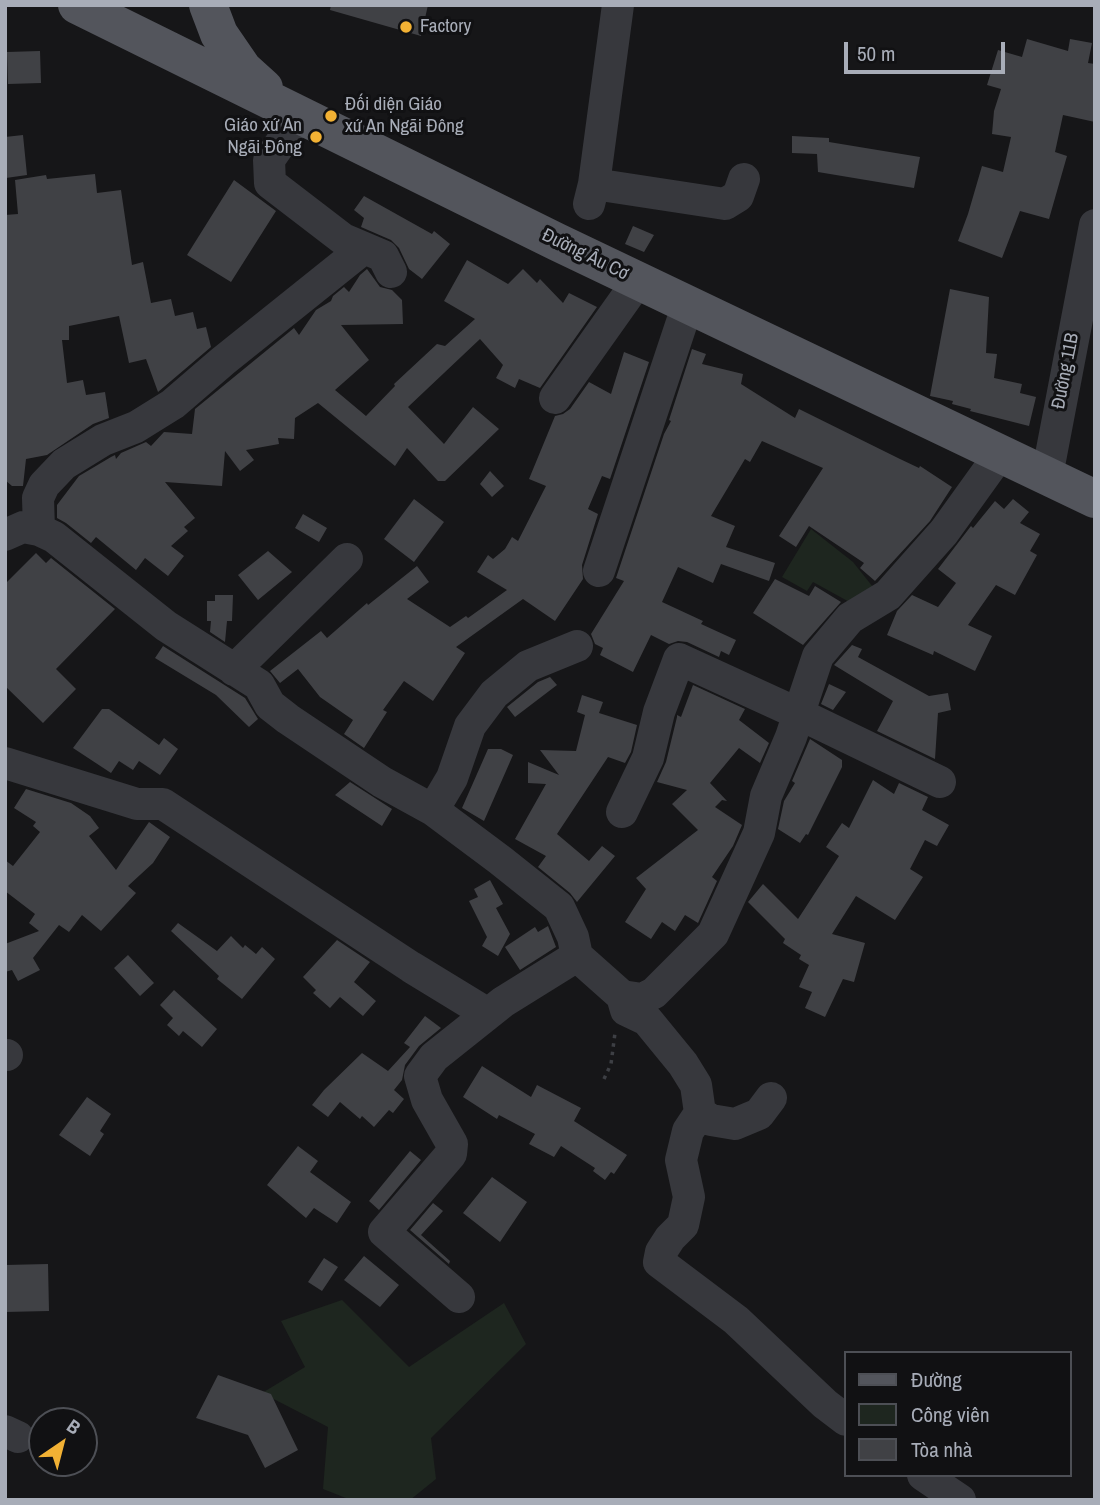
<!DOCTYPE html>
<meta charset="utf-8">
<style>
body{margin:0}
#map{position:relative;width:1100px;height:1505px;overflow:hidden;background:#161618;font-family:"Archivo Narrow",sans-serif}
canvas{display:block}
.frame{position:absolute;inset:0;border:7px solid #a8adb8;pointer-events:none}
.legend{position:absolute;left:844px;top:1351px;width:228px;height:126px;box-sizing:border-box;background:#111113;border:2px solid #4d4f55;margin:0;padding:9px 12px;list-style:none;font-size:21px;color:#a8adb8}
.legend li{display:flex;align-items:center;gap:14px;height:35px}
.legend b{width:35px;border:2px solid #4d4f55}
.north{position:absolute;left:28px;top:1407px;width:70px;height:70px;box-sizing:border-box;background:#111113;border:2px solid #4d4f55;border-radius:50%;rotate:35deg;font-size:19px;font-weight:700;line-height:28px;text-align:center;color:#a8adb8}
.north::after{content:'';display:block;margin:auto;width:24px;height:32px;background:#f2b134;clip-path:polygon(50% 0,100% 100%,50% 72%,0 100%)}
.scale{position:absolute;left:844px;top:42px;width:161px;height:32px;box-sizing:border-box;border:4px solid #a8adb8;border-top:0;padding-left:9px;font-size:21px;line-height:24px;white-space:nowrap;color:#a8adb8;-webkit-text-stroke:5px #111113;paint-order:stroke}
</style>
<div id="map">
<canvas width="1100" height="1505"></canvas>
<div class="frame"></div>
<ul class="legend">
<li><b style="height:9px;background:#53555c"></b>Đường</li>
<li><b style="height:19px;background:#1e261f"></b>Công viên</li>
<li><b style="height:19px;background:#404145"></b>Tòa nhà</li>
</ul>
<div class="north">B</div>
<div class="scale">50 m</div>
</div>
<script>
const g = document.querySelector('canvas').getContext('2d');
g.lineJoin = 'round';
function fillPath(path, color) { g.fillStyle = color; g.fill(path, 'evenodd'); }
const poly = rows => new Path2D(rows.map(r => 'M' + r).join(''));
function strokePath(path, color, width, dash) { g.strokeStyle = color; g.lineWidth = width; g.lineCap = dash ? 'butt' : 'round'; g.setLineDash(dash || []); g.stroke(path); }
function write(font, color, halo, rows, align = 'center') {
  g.font = font + ' "Archivo Narrow",sans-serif'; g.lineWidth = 6; g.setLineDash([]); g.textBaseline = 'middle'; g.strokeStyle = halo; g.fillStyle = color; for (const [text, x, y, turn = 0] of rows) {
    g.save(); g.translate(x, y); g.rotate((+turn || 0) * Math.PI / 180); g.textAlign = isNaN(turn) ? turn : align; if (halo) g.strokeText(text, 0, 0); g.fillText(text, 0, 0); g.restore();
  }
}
const green = poly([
 [811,529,853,562,873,587,853,604,813,582,807,591,782,577],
 [342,1300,409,1367,504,1303,526,1344,431,1438,436,1479,410,1500,351,1500,323,1489,328,1427,262,1393,305,1367,281,1321]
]);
const building = poly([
 [331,5,428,5,421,36,330,10],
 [1027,39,1068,51,1070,39,1092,43,1088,63,1095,64,1095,122,1063,115,1055,152,1067,156,1049,219,1020,211,1002,258,958,241,968,214,982,166,1003,172,1011,137,992,134,994,111,1001,89,987,85,998,50,1022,57],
 [40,51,41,83,8,84,7,52],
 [23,135,27,175,6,178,5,137],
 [792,136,829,138,829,142,920,157,914,188,818,172,817,154,792,153],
 [95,174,97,193,121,190,132,265,143,262,151,303,171,299,175,316,193,312,197,329,206,327,211,347,158,392,146,359,129,363,119,316,69,326,69,340,62,340,67,383,83,380,86,395,105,392,109,418,93,424,47,455,26,459,23,486,12,486,5,480,5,215,18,214,15,180,46,175,47,179],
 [234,180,276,211,231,282,187,255],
 [364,196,432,234,434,231,450,244,422,279,409,269,399,248,391,240,361,227,364,218,354,210],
 [633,226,654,235,644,252,625,244],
 [467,260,508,284,523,269,537,283,540,279,563,303,569,293,597,307,540,388,519,379,515,388,496,378,503,365,480,339,408,407,444,444,473,407,499,429,445,481,438,481,407,448,395,466,318,403,295,418,294,439,278,438,279,444,246,450,254,460,240,471,225,451,222,486,165,482,195,518,184,527,188,531,171,546,184,556,168,576,145,558,136,570,96,537,91,543,66,523,57,518,57,505,79,476,111,457,115,455,116,459,121,453,146,442,151,446,164,432,192,434,195,409,294,328,299,335,316,310,331,301,333,296,344,287,349,292,360,275,367,269,380,287,392,290,402,300,403,324,341,325,369,360,335,390,366,416,395,386,394,384,437,344,445,346,475,319,444,301],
 [950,289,989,297,986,353,997,354,994,378,1022,384,1020,393,1036,397,1029,426,970,411,971,409,952,404,953,401,930,396],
 [692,349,706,354,702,364,743,374,741,384,795,418,799,409,900,459,919,468,920,466,952,487,930,521,875,581,860,568,864,563,809,526,796,547,779,536,823,468,762,441,750,462,745,459,711,516,735,526,726,547,775,563,769,581,721,564,713,583,678,567,662,602,703,621,701,624,736,640,729,655,721,651,719,657,687,642,678,641,669,644,651,635,633,672,600,655,603,648,595,644,591,634,624,581,616,578,664,434,671,421,669,420],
 [624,352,649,362,610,479,602,476,588,509,598,514,582,565,583,579,555,621,523,599,456,647,465,653,433,701,404,681,383,710,387,712,364,748,344,734,353,720,320,697,298,669,280,683,270,671,321,631,327,638,367,603,368,605,417,566,429,582,407,599,450,627,466,616,468,618,507,590,477,572,488,555,493,559,505,549,512,537,518,541,546,486,529,479,555,416,563,414,570,409,589,382,611,394],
 [490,471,504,486,492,497,480,484],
 [414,499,444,522,414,562,384,539],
 [1013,499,1029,512,1020,523,1040,534,1030,551,1037,555,1015,595,996,585,968,625,992,636,975,671,934,651,933,655,887,635,897,611,912,595,938,607,956,583,938,569,971,526,973,528,995,501,1004,509],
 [303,514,327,528,319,542,295,528],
 [268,551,292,572,258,600,238,575],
 [36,553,46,563,51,558,115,609,56,669,76,689,43,723,5,686,5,584],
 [775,579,809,596,815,586,841,602,803,645,753,613],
 [215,595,233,595,232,621,227,621,225,642,210,632,211,621,207,621,207,601,215,601],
 [852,645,862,649,858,657,929,696,948,693,951,710,938,713,935,759,877,731,893,701,834,665],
 [163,646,245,698,258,719,249,727,216,695,155,658],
 [550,677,557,685,515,717,507,707,538,682],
 [829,684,846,692,833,710,821,704],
 [693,685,745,709,739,720,769,743,760,763,739,748,710,783,727,801,722,800,715,807,742,825,733,846,712,877,717,881,698,923,685,915,675,931,662,922,651,939,625,922,646,889,636,878,698,830,672,804,687,790,657,782,666,762,677,717,677,715,681,717],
 [582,695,603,702,599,713,637,725,631,752,625,763,608,757,557,834,589,861,602,846,615,856,577,902,570,893,538,867,546,856,515,839,546,784,528,783,528,762,559,775,540,750,576,751,585,715,577,712],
 [102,709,109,709,159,745,164,738,178,749,160,775,139,761,133,770,119,761,111,773,73,748],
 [810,739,842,760,842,767,808,835,806,834,800,843,778,829,784,801,795,783,792,781],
 [488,749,501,749,513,755,484,821,462,808],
 [873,780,894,794,899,783,928,797,922,810,949,825,937,846,925,840,910,869,923,877,895,920,856,896,832,934,865,943,854,982,843,979,825,1017,805,1008,812,992,799,987,809,965,799,959,801,955,783,943,785,939,748,902,763,884,798,919,839,856,826,847,842,823,849,828],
 [350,782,392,809,382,826,335,795],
 [26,789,71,803,90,816,99,828,89,836,116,870,149,822,170,837,153,863,128,886,136,893,101,931,82,915,69,932,59,925,33,958,40,970,18,981,12,970,5,972,5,944,39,931,29,923,35,914,5,891,5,860,13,866,40,832,33,826,36,822,14,808],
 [490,880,503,904,496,908,510,934,498,956,482,946,487,937,469,901,478,897,474,889],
 [178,923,217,951,231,936,243,948,245,945,256,954,262,947,275,959,242,999,217,979,219,976,171,931],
 [548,926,556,947,520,970,505,947,535,927,538,932],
 [337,940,370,962,354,982,376,1001,363,1016,340,997,330,1008,313,993,316,990,303,977],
 [128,955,154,983,140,996,114,968],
 [174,990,217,1029,202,1047,183,1031,179,1036,167,1025,173,1018,160,1005],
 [425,1016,441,1028,419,1046,405,1065,402,1080,394,1090,404,1099,393,1113,389,1110,374,1127,362,1116,360,1119,340,1102,328,1117,312,1105,324,1090,362,1053,388,1071,410,1047,404,1043],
 [482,1066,531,1097,537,1085,581,1108,574,1121,627,1155,614,1174,611,1172,605,1180,593,1171,595,1168,561,1146,554,1157,529,1144,535,1134,499,1115,497,1119,463,1097],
 [87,1097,111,1114,100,1131,104,1134,90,1156,59,1135],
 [298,1146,318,1161,310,1172,351,1202,337,1223,314,1208,306,1218,267,1185],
 [410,1151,421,1160,379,1210,369,1201],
 [492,1177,527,1202,500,1242,463,1213],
 [433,1203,443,1211,421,1235,450,1261,449,1264,410,1230],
 [364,1256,399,1285,380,1307,344,1280],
 [324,1258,338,1267,322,1291,308,1282],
 [48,1264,49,1311,5,1312,5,1265],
 [218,1375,271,1394,298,1450,265,1468,248,1435,196,1418]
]);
const path = poly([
 [604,1079,611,1064,615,1033]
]);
const minor = poly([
 [300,115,269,160,270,183,343,239,383,256,391,272],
 [594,184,725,204,738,196,744,179],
 [589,204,594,184,618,5],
 [555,398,638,281],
 [1047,476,1095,225],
 [39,530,38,498,44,485,64,464,103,440,136,427,173,404,223,361,364,248],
 [5,535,23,527,39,530,54,537,166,626,259,685,270,705,288,719,382,782,433,810,500,860,559,907,573,937,577,956,622,996,626,1010,647,1020,683,1064,696,1085,700,1113,688,1131,681,1160,689,1197,683,1225,670,1238,661,1252,659,1262,736,1320,825,1404,846,1420],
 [599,571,688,304],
 [234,670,347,559],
 [5,763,137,804,163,804,411,967,488,1014],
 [433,810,452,778,470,726,494,694,528,666,577,646],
 [622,812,648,758,659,712,679,659,797,713,940,782],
 [622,996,642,999,654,993,713,934,759,833,766,796,791,737,818,656,850,618,888,595,944,532,1000,454],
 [5,1055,7,1055],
 [700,1113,711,1120,735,1124,759,1114,771,1098],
 [459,1297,384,1232,451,1154,452,1144,427,1100,420,1076,434,1057,503,1002,577,956],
 [5,1431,18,1437],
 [923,1475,960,1500]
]);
const major = poly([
 [77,5,557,242,1095,499],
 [208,5,219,34,243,69,264,88]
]);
const markers = [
 [406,27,7,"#f2b134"],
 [331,116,7,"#f2b134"],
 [316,137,7,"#f2b134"]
];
const poiNames = [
 ["Factory",420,27],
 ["Đối diện Giáo",345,105],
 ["xứ An Ngãi Đông",345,127],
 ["Giáo xứ An",302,126,"right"],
 ["Ngãi Đông",302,148,"right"]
];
const streetNames = [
 ["Đường Âu Cơ",585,255,26],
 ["Đường 11B",1066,371,-79]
];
fillPath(green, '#1e261f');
fillPath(building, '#404145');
strokePath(path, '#3d3f44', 3.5, [3.5, 5]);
strokePath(minor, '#37383d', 32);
strokePath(major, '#53555c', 38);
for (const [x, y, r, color] of markers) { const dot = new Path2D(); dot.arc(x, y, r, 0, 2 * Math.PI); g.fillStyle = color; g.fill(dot); strokePath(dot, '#111113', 2.5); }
write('19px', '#a8adb8', '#111113', poiNames, 'left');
write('19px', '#a8adb8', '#111113', streetNames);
</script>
